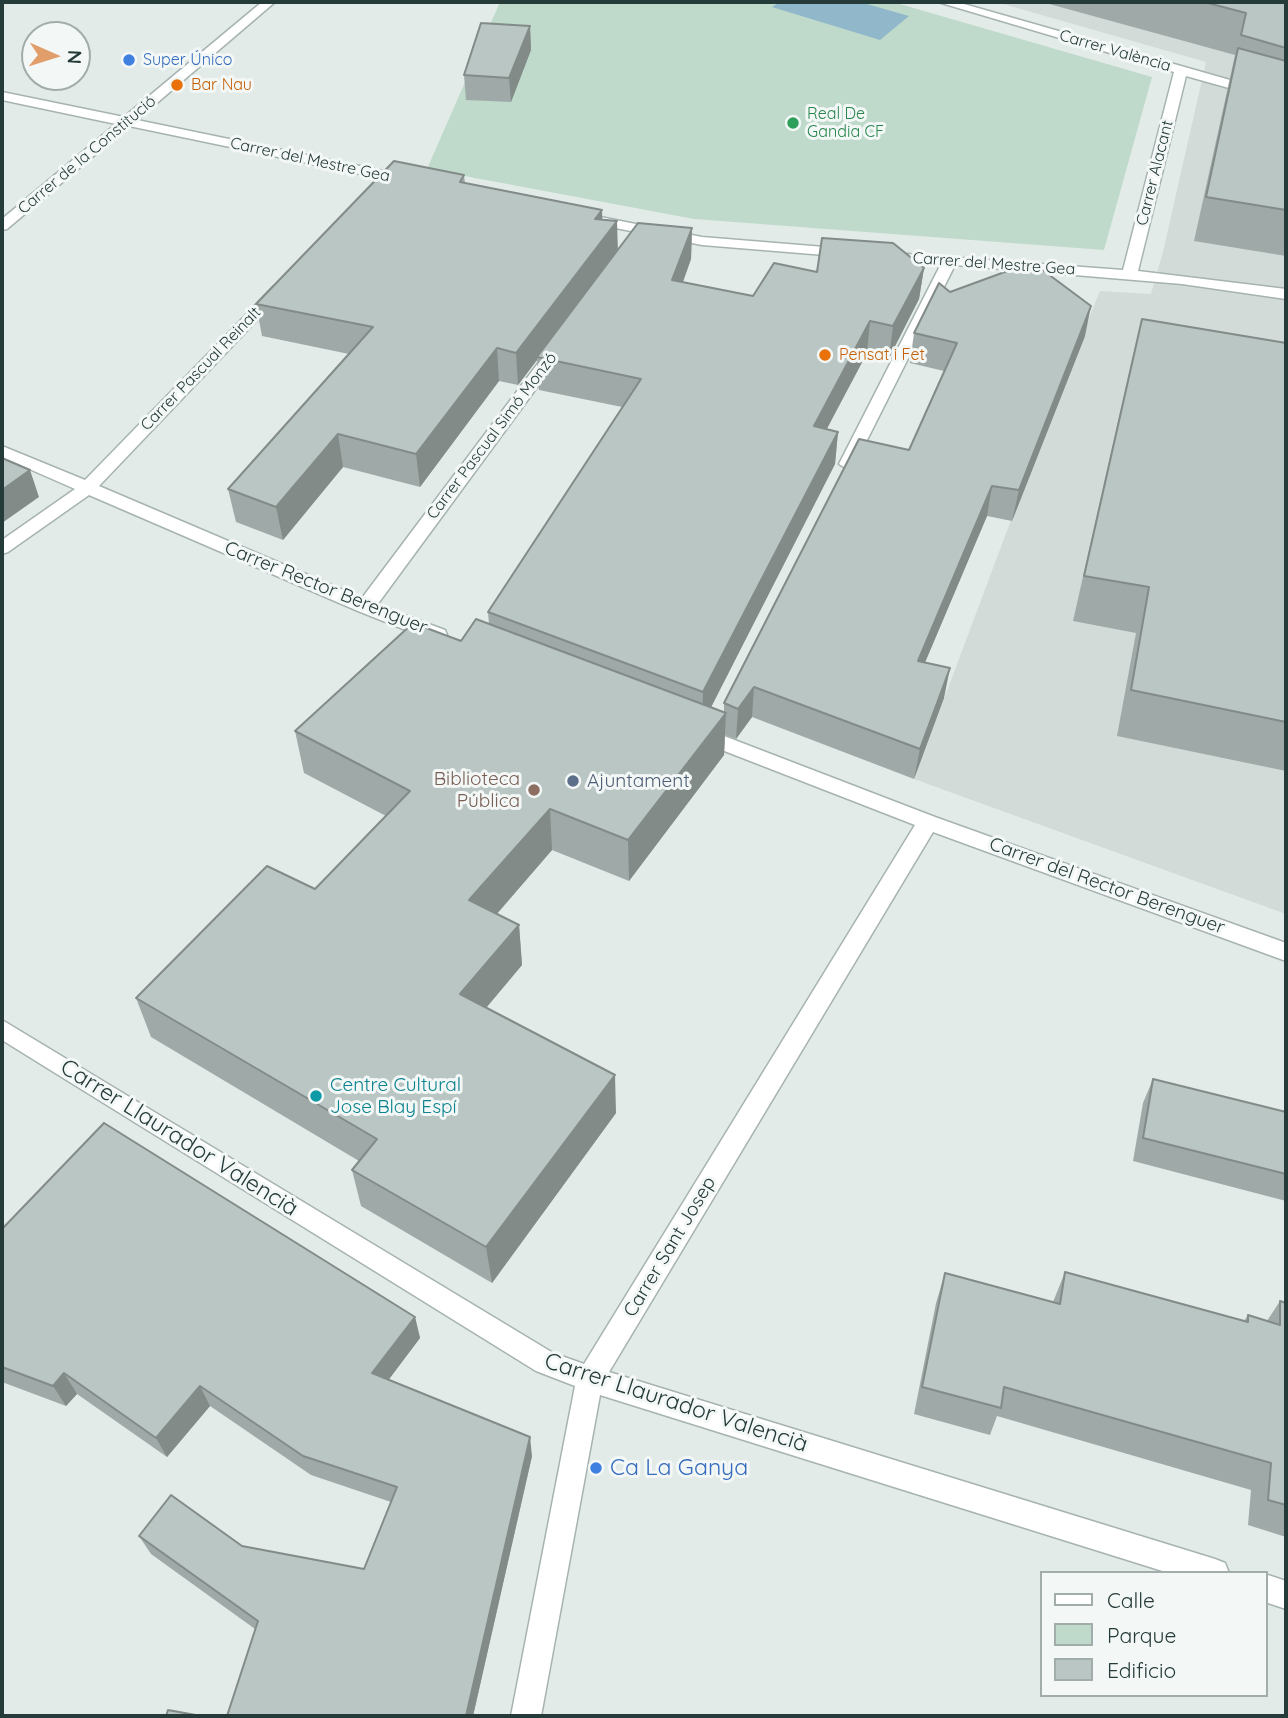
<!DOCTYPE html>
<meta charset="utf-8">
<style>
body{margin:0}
#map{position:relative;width:1288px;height:1718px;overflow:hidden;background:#e3ebe9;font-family:Quicksand,sans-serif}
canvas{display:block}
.frame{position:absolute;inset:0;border:4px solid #253b39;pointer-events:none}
.legend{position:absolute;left:1040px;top:1571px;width:228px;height:126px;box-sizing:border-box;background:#f3f8f7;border:2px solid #a1acab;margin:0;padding:9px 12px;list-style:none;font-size:21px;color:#253b39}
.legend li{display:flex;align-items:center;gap:14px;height:35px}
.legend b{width:35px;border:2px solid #a1acab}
.north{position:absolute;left:21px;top:21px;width:70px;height:70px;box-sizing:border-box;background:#f3f8f7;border:2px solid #a1acab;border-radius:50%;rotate:93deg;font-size:19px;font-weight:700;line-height:28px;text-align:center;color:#253b39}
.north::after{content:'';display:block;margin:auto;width:24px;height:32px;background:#e29e6a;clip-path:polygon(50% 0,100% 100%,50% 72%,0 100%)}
</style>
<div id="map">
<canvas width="1288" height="1718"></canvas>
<div class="frame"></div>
<ul class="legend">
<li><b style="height:9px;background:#fff"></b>Calle</li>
<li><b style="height:19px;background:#bfdacb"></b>Parque</li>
<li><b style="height:19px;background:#b9c6c3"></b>Edificio</li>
</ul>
<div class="north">N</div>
</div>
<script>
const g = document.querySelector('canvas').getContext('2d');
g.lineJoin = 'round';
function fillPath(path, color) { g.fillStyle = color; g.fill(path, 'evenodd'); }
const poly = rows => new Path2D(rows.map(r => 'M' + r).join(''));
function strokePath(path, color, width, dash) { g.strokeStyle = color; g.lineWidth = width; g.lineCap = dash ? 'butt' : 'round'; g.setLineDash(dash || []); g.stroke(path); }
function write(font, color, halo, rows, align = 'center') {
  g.font = font + ' Quicksand,sans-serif'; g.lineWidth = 6; g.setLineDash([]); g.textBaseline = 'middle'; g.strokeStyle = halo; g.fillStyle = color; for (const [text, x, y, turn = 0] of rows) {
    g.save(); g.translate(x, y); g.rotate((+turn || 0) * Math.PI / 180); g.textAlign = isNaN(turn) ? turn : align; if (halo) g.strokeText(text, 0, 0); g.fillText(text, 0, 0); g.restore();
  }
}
const built = poly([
 [996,2,1286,2,1286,914,914,779,1062,384,1100,291,1151,294,1163,252,1206,62]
]);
const green = poly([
 [500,2,893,2,1152,77,1104,250,694,219,427,169]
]);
const water = poly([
 [780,2,860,2,909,16,880,40,772,7]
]);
const minor = poly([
 [262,2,275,2,137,120,408,176,413,177,413,183,408,184,129,126,7,229,2,230,2,219,116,124,2,100,2,92,124,117,262,2],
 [938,2,957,2,1286,96,1286,104,1186,76,1138,271,1286,289,1286,299,1182,284,955,265,855,464,847,469,839,464,941,264,884,259,879,258,877,255,879,252,1123,270,1174,72,938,2],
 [590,215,702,237,849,249,856,253,849,257,702,245,585,222,583,219,590,215],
 [278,285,283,287,286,290,283,293,99,486,362,598,548,350,560,350,562,353,560,356,377,605,445,630,447,635,445,640,431,640,358,611,89,495,8,552,2,554,2,540,75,489,2,457,2,446,85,480,273,287,278,285],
 [698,726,935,817,1286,943,1286,961,933,832,609,1372,1215,1559,1225,1563,1229,1573,1169,1573,600,1395,541,1716,511,1716,575,1386,536,1371,2,1040,2,1020,553,1353,584,1364,915,825,691,738,688,733,691,728,698,726],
 [1265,1574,1286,1581,1286,1609,1265,1602,1265,1574]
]);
const wall = poly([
 [1042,2,1286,2,1286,256,1194,241,1235,55],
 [530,26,531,50,511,102,466,100,464,75],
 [464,175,465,183,602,220,617,251,692,228,691,259,683,282,753,296,817,272,924,268,919,299,889,358,867,353,826,429,838,432,835,464,711,707,724,712,724,703,909,450,944,371,910,363,914,333,950,292,1085,336,1012,521,987,516,925,662,944,698,914,779,752,717,736,739,725,735,724,755,629,881,552,850,497,914,519,925,522,965,486,1008,616,1113,492,1283,361,1206,352,1170,359,1161,151,1037,136,998,315,889,386,816,304,773,295,731,461,641,489,624,488,612,622,407,539,390,537,360,518,385,499,381,420,487,343,467,283,540,236,522,228,489,349,354,262,336,256,304],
 [1142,319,1286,343,1286,771,1117,736,1136,633,1073,621,1131,364],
 [1153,1079,1286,1112,1286,1201,1133,1161,1143,1103],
 [2,1229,415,1317,420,1338,388,1380,532,1456,473,1716,255,1629,151,1554,139,1536,242,1546,364,1569,391,1502,311,1475,210,1406,167,1457,77,1394,66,1406,2,1382],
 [1065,1272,1244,1321,1248,1315,1267,1321,1280,1301,1286,1303,1286,1537,1248,1525,1251,1490,997,1416,990,1435,914,1414,936,1303,945,1273,1053,1302]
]);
const shadedWall = poly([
 [530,26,531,50,511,102,509,78],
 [602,210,603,240,617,221,618,253,537,357,537,360,518,385,516,353,595,219],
 [692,228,691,259,672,312,672,280],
 [924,268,919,299,889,358,893,326],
 [1091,306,1085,336,1012,521,1019,490],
 [870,321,867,353,811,459,814,426],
 [497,348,499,381,420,487,416,454],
 [838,432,835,464,702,725,703,692],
 [338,434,343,467,283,540,276,507],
 [30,470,39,497,2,523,2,490],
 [992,486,987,516,913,691,918,661],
 [950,668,944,698,914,779,920,749],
 [754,687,752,717,736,739,738,709],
 [726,713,724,755,629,881,628,840],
 [550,809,552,850,474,940,469,900],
 [519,925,522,965,465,1033,460,994],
 [615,1075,616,1113,492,1283,486,1247],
 [415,1317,420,1338,378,1394,372,1373],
 [64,1373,77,1394,66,1406,53,1386],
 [200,1386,210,1406,167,1457,156,1438],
 [530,1437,532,1456,473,1716,466,1716]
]);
const building = poly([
 [1204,2,1286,2,1286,48,1241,35,1246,13,1204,2],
 [481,23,530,26,509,78,464,75,481,23],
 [1238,48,1286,61,1286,210,1206,197,1238,48],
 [394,161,464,175,460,182,602,210,595,219,617,221,516,353,497,348,416,454,338,434,276,507,228,489,373,327,256,304,394,161],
 [638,223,692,228,672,280,753,296,774,263,817,272,822,238,893,243,924,268,893,326,870,321,814,426,838,432,703,692,488,612,641,379,537,357,638,223],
 [1032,262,1091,306,1019,490,992,486,918,661,950,668,920,749,754,687,738,709,724,703,859,439,909,450,957,343,914,333,939,283,950,292,1032,262],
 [1142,319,1286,343,1286,722,1131,690,1149,587,1084,576,1142,319],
 [2,458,30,470,2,490,2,458],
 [476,619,726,713,628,840,550,809,469,900,519,925,460,994,615,1075,486,1247,352,1170,377,1139,136,998,267,866,315,889,410,791,295,731,413,623,461,641,476,619],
 [1153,1079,1286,1112,1286,1174,1143,1138,1153,1079],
 [104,1123,415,1317,372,1373,530,1437,466,1716,227,1716,258,1621,139,1536,171,1495,242,1546,364,1569,397,1487,303,1456,200,1386,156,1438,64,1373,53,1386,2,1367,2,1229,104,1123],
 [1065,1272,1248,1322,1248,1315,1280,1325,1280,1301,1286,1303,1286,1505,1268,1500,1271,1463,1004,1387,1001,1408,922,1387,945,1273,1060,1304,1065,1272],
 [168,1710,201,1716,166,1716,168,1710]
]);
const markers = [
 [129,60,7,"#3f7fe0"],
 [177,85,7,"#e8710a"],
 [793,123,7,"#2e9e5b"],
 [825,355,7,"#e8710a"],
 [573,781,7,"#5c6f8a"],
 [534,790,7,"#8d6e63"],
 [316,1096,7,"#0f9aa8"],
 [596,1468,7,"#3f7fe0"]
];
const farStreetnames = [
 ["Carrer València",1115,51,16],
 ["Carrer de la Constitució",87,155,-40],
 ["Carrer del Mestre Gea",310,160,12],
 ["Carrer Alacant",1155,173,-76],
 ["Carrer del Mestre Gea",994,264,4],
 ["Carrer Pascual Reinalt",201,369,-46],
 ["Carrer Pascual Simó Monzó",492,436,-53]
];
const farShopnames = [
 ["Super Único",143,60]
];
const farFoodnames = [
 ["Bar Nau",191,85],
 ["Pensat i Fet",839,355]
];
const farLeisurenames = [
 ["Real De",807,114],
 ["Gandia CF",807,132]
];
const streetNames = [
 ["Carrer Rector Berenguer",326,588,22],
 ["Carrer del Rector Berenguer",1107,886,20],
 ["Carrer Sant Josep",670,1247,-59]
];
const educationNames = [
 ["Biblioteca",520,779],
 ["Pública",520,801]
];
const serviceNames = [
 ["Ajuntament",587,781]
];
const cultureNames = [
 ["Centre Cultural",330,1085],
 ["Jose Blay Espí",330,1107]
];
const nearStreetnames = [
 ["Carrer Llaurador Valencià",179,1138,32],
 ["Carrer Llaurador Valencià",676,1403,18]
];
const nearShopnames = [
 ["Ca La Ganya",610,1468]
];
fillPath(built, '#d2dbd8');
fillPath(green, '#bfdacb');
fillPath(water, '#91b7ca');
strokePath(minor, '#a6b3b1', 3);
fillPath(minor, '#fff');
fillPath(wall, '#9faaa8');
fillPath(shadedWall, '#828b88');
fillPath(building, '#b9c6c3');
strokePath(building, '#828b88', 2);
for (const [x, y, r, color] of markers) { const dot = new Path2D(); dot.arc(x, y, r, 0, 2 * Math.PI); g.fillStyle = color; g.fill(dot); strokePath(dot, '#f3f8f7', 2.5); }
write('16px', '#253b39', '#f3f8f7', farStreetnames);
write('16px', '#366cbe', '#f3f8f7', farShopnames, 'left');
write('16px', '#c56008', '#f3f8f7', farFoodnames, 'left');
write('16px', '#27864d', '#f3f8f7', farLeisurenames, 'left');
write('19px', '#253b39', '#f3f8f7', streetNames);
write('19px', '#785e54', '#f3f8f7', educationNames, 'right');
write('19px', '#4e5e75', '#f3f8f7', serviceNames, 'left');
write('19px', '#0d838f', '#f3f8f7', cultureNames, 'left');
write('23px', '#253b39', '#f3f8f7', nearStreetnames);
write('23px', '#366cbe', '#f3f8f7', nearShopnames, 'left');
</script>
